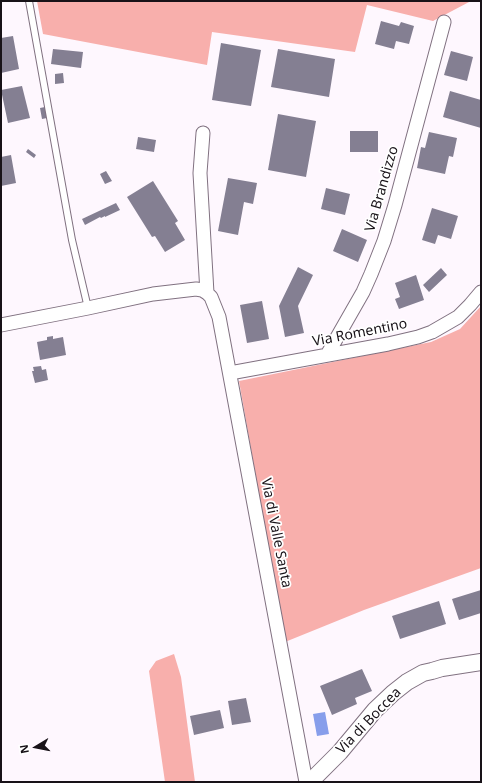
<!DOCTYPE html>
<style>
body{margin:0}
#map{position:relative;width:482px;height:783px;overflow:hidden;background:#fef7fe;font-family:"Noto Sans",sans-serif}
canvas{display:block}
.frame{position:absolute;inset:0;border:2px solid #181218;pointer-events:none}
.north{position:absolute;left:16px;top:727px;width:40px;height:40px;-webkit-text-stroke:3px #fff;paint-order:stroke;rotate:260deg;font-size:11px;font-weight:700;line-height:16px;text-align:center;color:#181218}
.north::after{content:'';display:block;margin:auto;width:14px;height:18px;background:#181218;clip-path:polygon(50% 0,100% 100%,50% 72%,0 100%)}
</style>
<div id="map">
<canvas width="482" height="783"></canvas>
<div class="frame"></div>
<div class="north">N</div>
</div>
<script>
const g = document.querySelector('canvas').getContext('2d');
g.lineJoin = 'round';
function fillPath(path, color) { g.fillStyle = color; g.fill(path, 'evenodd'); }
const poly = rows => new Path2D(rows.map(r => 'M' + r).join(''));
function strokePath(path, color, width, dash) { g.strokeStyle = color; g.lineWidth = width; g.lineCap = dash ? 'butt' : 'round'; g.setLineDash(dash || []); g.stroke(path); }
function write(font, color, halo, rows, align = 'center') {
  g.font = font + ' "Noto Sans",sans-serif'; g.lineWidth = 3.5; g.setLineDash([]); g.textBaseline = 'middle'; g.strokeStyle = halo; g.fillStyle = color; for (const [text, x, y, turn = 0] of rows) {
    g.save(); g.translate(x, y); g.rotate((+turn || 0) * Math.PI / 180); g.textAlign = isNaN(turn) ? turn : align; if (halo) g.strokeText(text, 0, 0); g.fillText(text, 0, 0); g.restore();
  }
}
const green = poly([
 [37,1,471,1,433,21,367,5,355,52,212,32,207,65,43,34],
 [481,306,481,568,364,610,285,642,239,381,431,342,460,329],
 [174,654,181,677,195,782,165,782,149,671,156,661]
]);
const water = poly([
 [325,712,329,734,317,736,313,714]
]);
const building = poly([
 [381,21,399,26,401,22,414,26,409,44,396,41,394,49,375,44],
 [13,36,19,69,1,73,1,38],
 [221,43,261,50,251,106,212,100],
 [53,49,83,52,81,68,51,64],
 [278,49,335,59,329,97,271,87],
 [451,51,473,57,467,81,444,75],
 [63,73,64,83,55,84,55,74],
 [22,86,30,118,8,123,1,90],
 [450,91,481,100,481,128,443,117],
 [45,107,47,118,42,119,40,108],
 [278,114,316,121,306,177,268,170],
 [350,131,378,131,378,152,350,152],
 [429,132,457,138,453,157,449,156,445,174,417,168,421,147,425,148],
 [138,137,156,140,154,152,136,149],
 [28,149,36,155,34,158,26,152],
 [11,155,16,183,1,186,1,157],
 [106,171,112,181,105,184,100,174],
 [228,178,257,183,253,204,244,202,238,235,218,231],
 [153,181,178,221,175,223,185,240,165,252,155,236,152,237,127,197],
 [326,188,350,194,345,215,321,209],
 [116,203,120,210,105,217,105,216,101,218,100,217,85,225,82,219],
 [432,208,458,216,451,239,438,235,435,244,422,240],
 [342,229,367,240,358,262,333,251],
 [298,267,313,275,298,306,304,333,285,337,279,306],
 [441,268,447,275,429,292,423,285],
 [416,275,424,300,399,309,395,299,400,297,395,283],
 [262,301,269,339,247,343,240,305],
 [53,336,53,339,63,337,66,355,40,360,37,342,47,340,47,337],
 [41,366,42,370,46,369,48,380,35,383,32,371,34,371,33,367],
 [481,590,481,613,459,620,452,599],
 [439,601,446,624,400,639,392,616],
 [362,669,372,691,355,698,357,704,332,715,320,686],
 [246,698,251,722,232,725,228,701],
 [220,710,224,728,194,735,190,716]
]);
const service = poly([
 [29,1,72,240,88,308]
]);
const minor = poly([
 [203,133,200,173,207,293],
 [1,325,88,308,153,294,196,289,202,290,207,293,211,297,219,317,306,782],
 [327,355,363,292,371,274,384,241,395,205,444,22],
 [230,373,388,344,418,337,432,332,458,317,470,305,481,292]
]);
const tertiary = poly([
 [310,782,340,752,375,710,393,693,407,682,423,673,432,671,442,668,481,662]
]);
const streetNames = [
 ["Via Brandizzo",382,189,-74],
 ["Via Romentino",360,333,-11],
 ["Via di Valle Santa",276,533,79],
 ["Via di Boccea",369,721,-46]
];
fillPath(green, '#f8afac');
fillPath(water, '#879eeb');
fillPath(building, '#847f92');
strokePath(service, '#807180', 8);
strokePath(minor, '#807180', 15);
strokePath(tertiary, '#807180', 18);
strokePath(service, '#fff', 6);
strokePath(minor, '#fff', 13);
strokePath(tertiary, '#fff', 16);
write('14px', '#181218', '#fff', streetNames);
</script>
